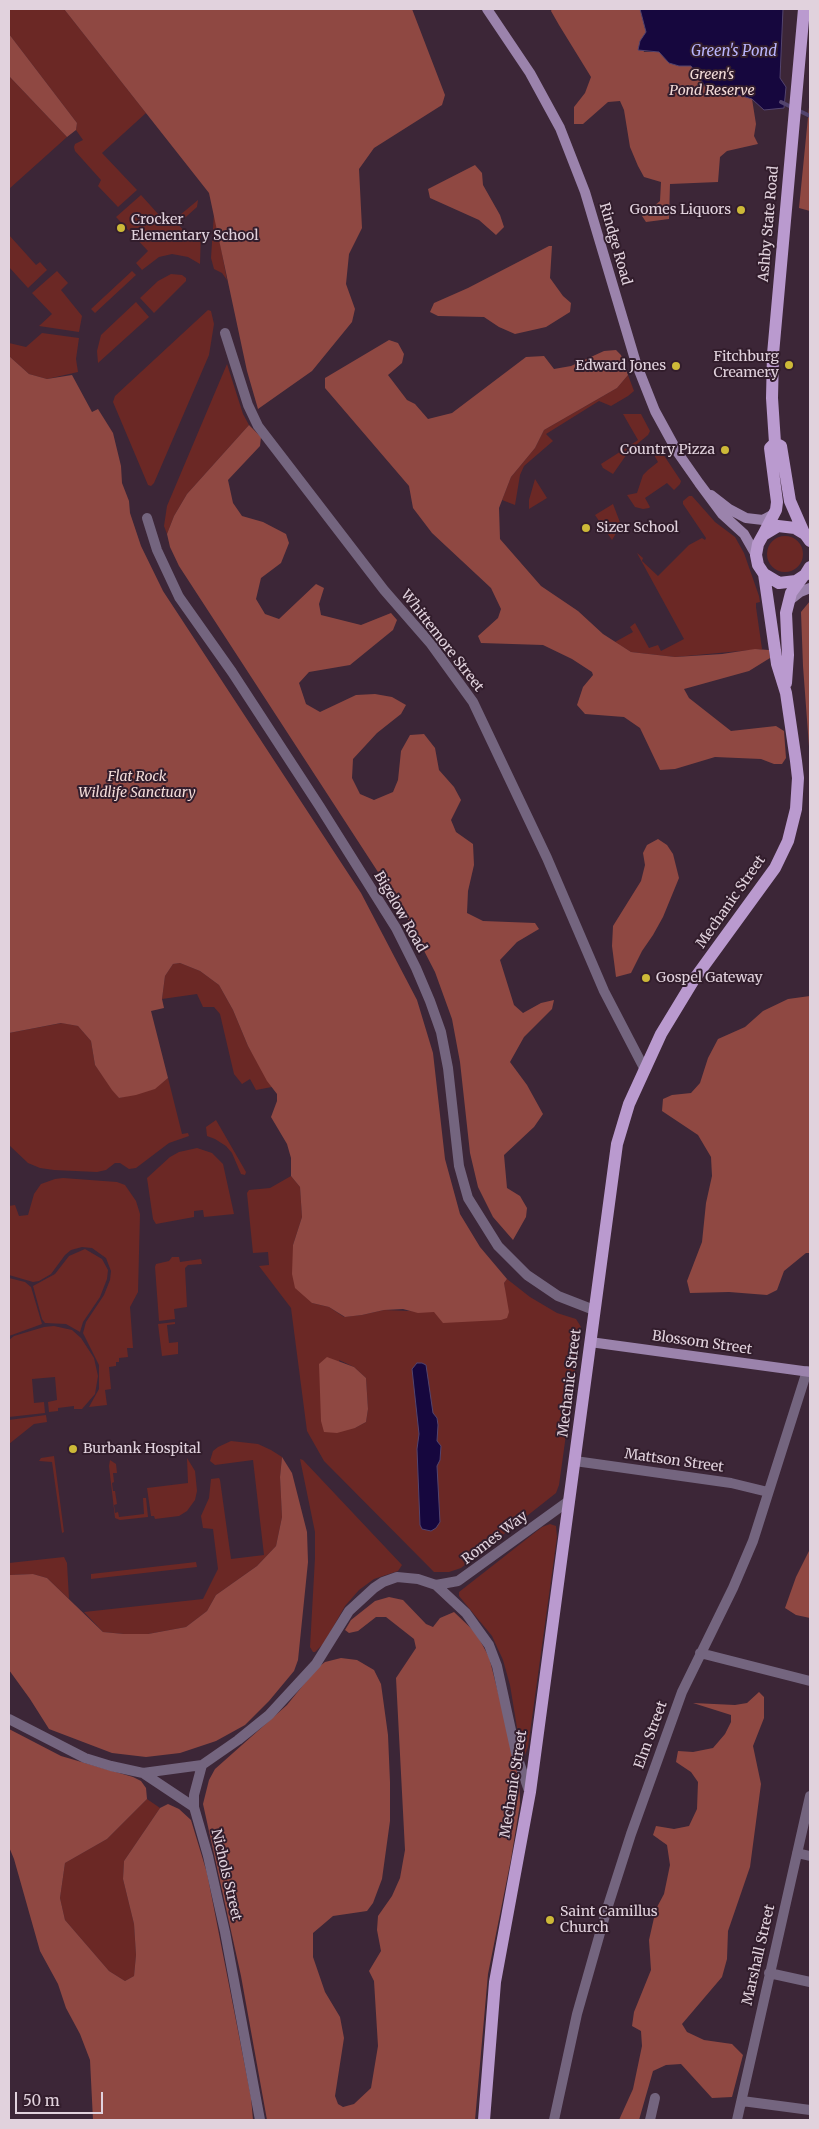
<!DOCTYPE html>
<style>
body{margin:0}
#map{position:relative;width:819px;height:2129px;overflow:hidden;background:#3c2637;font-family:Merriweather,serif}
canvas{display:block}
.frame{position:absolute;inset:0;border:10px solid #e1d2dd;pointer-events:none}
.scale{position:absolute;left:15px;top:2092px;width:88px;height:22px;box-sizing:border-box;border:2px solid #e1d2dd;border-top:0;padding-left:6px;font-size:15px;line-height:18px;white-space:nowrap;color:#e1d2dd;-webkit-text-stroke:4px #321d2c;paint-order:stroke}
</style>
<div id="map">
<canvas width="819" height="2129"></canvas>
<div class="frame"></div>
<div class="scale">50 m</div>
</div>
<script>
const g = document.querySelector('canvas').getContext('2d');
g.lineJoin = 'round';
function fillPath(path, color) { g.fillStyle = color; g.fill(path, 'evenodd'); }
const poly = rows => new Path2D(rows.map(r => 'M' + r).join(''));
function strokePath(path, color, width, dash) { g.strokeStyle = color; g.lineWidth = width; g.lineCap = dash ? 'butt' : 'round'; g.setLineDash(dash || []); g.stroke(path); }
function write(font, color, halo, rows, align = 'center') {
  g.font = font + ' Merriweather,serif'; g.lineWidth = 4; g.setLineDash([]); g.textBaseline = 'middle'; g.strokeStyle = halo; g.fillStyle = color; for (const [text, x, y, turn = 0] of rows) {
    g.save(); g.translate(x, y); g.rotate((+turn || 0) * Math.PI / 180); g.textAlign = isNaN(turn) ? turn : align; if (halo) g.strokeText(text, 0, 0); g.fillText(text, 0, 0); g.restore();
  }
}
const green = poly([
 [9,9,64,9,146,113,102,153,137,190,118,207,98,186,101,180,75,151,74,147,75,144,83,140,76,130,77,123,9,34],
 [9,76,67,137,9,189],
 [141,195,168,225,198,200,197,207,178,224,191,239,201,231,200,264,188,257,172,254,159,257,142,270,136,263,148,251,116,217],
 [214,213,216,221,227,280,222,273,214,269,211,258],
 [9,235,36,265,40,262,47,270,28,288,9,267],
 [57,271,68,283,61,290,82,316,79,332,39,326,52,314,32,293],
 [132,271,136,275,95,313,91,309],
 [171,274,182,275,186,278,186,281,154,313,140,298,158,281],
 [136,302,149,317,98,363,97,351,101,335],
 [208,310,211,311,214,324,209,355,154,483,151,486,148,485,113,402,115,396],
 [42,333,79,338,76,359,78,372,47,379,29,374,9,356,9,343,26,347],
 [227,364,243,414,249,425,187,494,174,516,167,534,164,526,167,506],
 [628,375,634,391,628,396,611,406,599,401,546,434,553,441,524,466,520,475,515,505,502,500,511,477,535,448,544,430,617,388],
 [623,414,641,414,650,431,648,435,631,449,629,446,638,440],
 [626,448,629,451,613,474,603,468,601,464],
 [661,451,681,481,680,484,674,490,667,483,645,498,650,507,649,508,643,509,635,507,627,495,637,493,643,475,648,470,658,462,653,453],
 [535,479,547,498,529,509,529,500],
 [689,496,692,496,715,522,735,537,744,553,759,596,760,602,756,603,756,607,762,649,675,657,631,652,615,642,633,632,630,627,635,623,649,648,658,645,661,651,684,639,637,553,643,558,642,561,658,576,689,545,702,538,705,540,706,538,683,504,683,501],
 [613,504,621,525,612,540,595,515],
 '767 554a18 18 0 1 1 36 0a18 18 0 1 1-36 0Z',
 [180,963,200,971,219,985,233,1010,248,1046,272,1087,256,1090,250,1079,242,1084,234,1074,220,1014,214,1007,203,1007,197,994,162,999,165,976,173,964],
 [62,1023,78,1026,91,1041,95,1065,119,1098,154,1089,168,1078,182,1134,188,1133,189,1136,169,1143,136,1168,129,1169,120,1163,115,1163,106,1170,97,1172,54,1170,40,1168,28,1163,9,1145,9,1033],
 [216,1120,246,1172,245,1175,241,1174,232,1153,226,1146,215,1139,207,1136,206,1127],
 [197,1148,212,1153,223,1164,234,1214,204,1217,203,1210,194,1211,194,1217,156,1224,153,1219,147,1178,170,1157,179,1152],
 [291,1176,300,1187,302,1217,293,1245,312,1303,329,1307,344,1317,362,1315,384,1310,434,1312,505,1292,504,1283,507,1279,530,1297,557,1313,576,1319,581,1327,559,1485,556,1493,461,1568,449,1572,434,1572,324,1461,307,1431,291,1308,259,1266,269,1265,268,1252,253,1253,247,1193,249,1190,270,1188],
 [339,1360,354,1367,366,1378,368,1409,366,1422,355,1428],
 [63,1178,117,1182,125,1185,136,1201,140,1214,138,1292,130,1307,133,1348,127,1348,128,1357,119,1358,119,1362,116,1362,116,1366,109,1367,111,1389,105,1390,107,1405,89,1407,99,1389,99,1365,83,1333,86,1322,104,1295,110,1280,111,1271,106,1258,92,1248,82,1247,71,1250,65,1255,51,1274,39,1281,33,1282,9,1275,9,1206,15,1205,19,1216,28,1215,34,1194,41,1184,55,1179],
 [85,1249,102,1259,108,1270,107,1279,100,1297,83,1322,80,1332,66,1324,45,1323,42,1319,33,1286,55,1274,69,1256],
 [172,1257,179,1257,180,1262,201,1259,202,1264,188,1265,185,1268,187,1307,174,1309,175,1319,159,1321,155,1267,156,1264,169,1261],
 [9,1278,25,1282,31,1287,42,1324,9,1336],
 [175,1322,175,1324,167,1325,169,1343,178,1342,178,1354,162,1356,158,1324],
 [54,1326,72,1330,81,1338,94,1358,98,1376,95,1394,82,1409,74,1409,74,1406,58,1408,58,1411,49,1412,48,1402,57,1400,55,1377,32,1379,34,1403,44,1402,45,1413,9,1417,9,1340,14,1336,44,1327],
 [46,1415,47,1422,34,1424,9,1444,9,1420],
 [231,1441,258,1444,271,1450,282,1457,280,1477,282,1517,276,1546,257,1566,216,1595,207,1611,186,1627,148,1634,124,1634,103,1632,84,1612,203,1599,218,1569,213,1529,203,1528,201,1516,209,1498,211,1479,219,1478,220,1480,231,1559,264,1555,253,1460,215,1465,210,1461,213,1451,218,1447],
 [54,1456,64,1532,62,1533,52,1462,39,1461,41,1458],
 [187,1458,195,1471,197,1491,195,1500,187,1511,179,1516,155,1519,154,1516,151,1516,147,1488,188,1483],
 [300,1459,303,1460,402,1565,398,1571,374,1579,359,1590,345,1606,324,1643,315,1652,313,1652,310,1647,315,1558,315,1532],
 [110,1460,116,1464,117,1473,113,1473,114,1482,112,1483,113,1491,115,1491,117,1504,114,1505,115,1513,118,1512,119,1517,144,1514,143,1498,146,1498,148,1517,120,1520,115,1518,109,1466],
 [550,1524,556,1526,557,1537,528,1747,525,1755,521,1752,510,1685,503,1660,492,1636,459,1596,459,1592,542,1527],
 [64,1557,67,1563,69,1599,47,1578,33,1574,9,1575,9,1563],
 [196,1562,197,1567,91,1579,91,1574],
 [147,1799,160,1808,124,1861,123,1879,134,1924,136,1955,134,1976,125,1981,109,1971,65,1920,60,1898,65,1863,107,1839]
]);
const forest = poly([
 [64,9,412,9,445,95,442,105,374,148,359,169,362,228,349,254,346,284,355,309,352,322,312,371,258,409,247,371,209,193],
 [552,9,640,9,646,32,640,41,644,52,659,52,669,63,679,66,691,66,705,86,728,96,739,95,752,99,756,124,754,136,758,144,727,151,720,157,718,182,670,184,669,219,646,222,642,216,660,201,661,182,644,177,638,166,630,147,624,110,620,101,608,102,583,124,574,124,574,107,585,93,591,77,559,25,551,11],
 [9,34,77,123,76,130,67,137,9,76],
 [810,97,810,211,799,208],
 [475,165,482,173,483,185,500,215,504,227,496,235,479,220,430,198,428,189],
 [549,246,552,246,550,278,563,296,571,303,570,312,546,327,515,334,499,327,484,317,438,316,430,312,434,303,468,288],
 [389,340,398,343,404,354,402,363,388,375,407,400,415,404,428,419,452,413,526,357,544,356,554,369,571,366,604,351,616,350,621,355,628,375,617,388,544,430,535,448,511,477,499,508,500,539,541,586,578,611,603,634,631,652,675,657,722,654,755,649,769,650,770,658,749,671,684,689,689,698,731,731,776,726,784,731,786,758,782,764,774,764,761,759,715,757,675,769,660,770,640,728,624,717,585,714,577,705,583,687,593,675,592,672,572,659,543,645,481,643,478,636,498,618,501,609,491,588,432,533,413,508,409,486,325,388,325,378],
 [9,356,29,374,47,379,72,375,92,412,98,409,113,433,121,466,122,483,129,501,130,513,141,546,163,591,361,893,417,1000,433,1053,445,1159,460,1214,480,1247,507,1279,504,1283,509,1312,507,1318,501,1320,443,1323,434,1312,418,1313,403,1309,384,1310,362,1315,345,1317,329,1307,312,1303,295,1288,292,1274,293,1245,302,1217,300,1187,291,1176,291,1158,287,1144,271,1117,277,1101,277,1094,267,1081,248,1046,233,1010,219,985,200,971,180,963,173,964,165,976,162,999,164,1008,151,1011,168,1078,155,1089,136,1095,119,1098,112,1090,95,1065,91,1041,78,1026,61,1023,9,1033],
 [249,425,261,437,260,446,228,480,233,503,242,516,263,522,286,534,289,543,281,563,261,578,256,599,265,614,279,619,316,584,324,588,319,604,321,615,361,625,391,613,397,620,393,630,350,665,309,672,299,683,306,704,320,712,356,695,375,694,392,697,406,705,401,714,377,733,353,759,352,778,360,794,374,800,393,792,398,780,401,751,410,735,424,734,435,748,439,770,454,787,461,800,451,820,456,832,473,844,474,865,468,891,467,913,483,921,535,923,539,929,517,942,500,960,514,1005,523,1013,541,1003,554,1000,552,1009,524,1037,510,1062,527,1085,543,1114,534,1127,504,1155,507,1188,520,1196,527,1208,526,1217,513,1240,493,1217,478,1187,470,1153,460,1062,452,1019,435,972,404,912,179,566,170,547,167,534,174,516,187,494],
 [810,601,810,760,803,666,801,612],
 [658,839,667,845,673,854,679,878,663,917,653,935,642,951,631,973,616,977,612,946,613,926,641,881,645,865,643,853,647,845],
 [810,996,810,1253,806,1253,784,1271,777,1290,767,1295,729,1292,690,1293,687,1281,702,1242,706,1203,712,1176,711,1157,698,1135,662,1111,663,1099,672,1095,691,1093,700,1083,708,1058,718,1039,745,1027,763,1011,788,999],
 [327,1357,354,1367,366,1378,368,1409,366,1422,355,1428,337,1433,324,1432,321,1421,319,1364],
 [282,1457,292,1473,307,1532,308,1562,298,1660,294,1671,269,1701,245,1725,216,1741,180,1753,146,1757,112,1753,49,1729,30,1699,9,1670,9,1575,33,1574,47,1578,103,1632,124,1634,148,1634,186,1627,207,1611,216,1595,257,1566,276,1546,282,1517,280,1477],
 [810,1549,810,1618,796,1615,785,1608,796,1577],
 [389,1597,403,1600,426,1624,433,1627,440,1618,454,1612,476,1633,489,1657,519,1774,520,1804,511,1859,488,1974,475,2120,267,2120,241,1976,203,1804,209,1780,215,1769,287,1705,317,1668,325,1662,341,1658,357,1660,374,1670,381,1684,388,1735,390,1782,390,1821,382,1879,373,1903,367,1911,333,1916,313,1933,313,1957,325,1992,340,2017,344,2038,335,2096,338,2104,343,2107,354,2104,371,2088,378,2046,374,1981,369,1971,381,1951,377,1930,378,1916,392,1896,400,1878,405,1850,396,1678,416,1648,414,1639,386,1617,376,1617,358,1631,349,1633,345,1630,351,1620,375,1601],
 [759,1692,764,1697,764,1718,753,1746,761,1784,750,1867,728,1931,727,1959,722,1977,682,2024,687,2032,704,2040,732,2044,743,2055,732,2097,712,2098,681,2064,666,2065,653,2071,639,2120,619,2120,633,2089,642,2046,641,2031,632,2026,634,2012,651,1970,649,1940,656,1909,664,1894,670,1865,667,1845,653,1835,656,1826,674,1829,689,1826,697,1809,698,1782,691,1772,676,1762,678,1751,693,1752,713,1748,725,1734,731,1722,731,1715,693,1703,735,1705,747,1703],
 [9,1729,61,1756,133,1777,141,1781,146,1788,147,1799,107,1839,65,1863,60,1898,65,1920,109,1971,125,1981,134,1976,136,1955,134,1924,123,1879,124,1861,160,1808,168,1804,179,1809,191,1820,207,1873,251,2097,253,2120,93,2120,90,2060,80,2034,66,2008,58,1984,40,1951,14,1859,9,1847]
]);
const water = poly([
 [640,9,783,9,780,78,786,87,784,108,764,110,752,99,739,95,716,95,705,86,691,66,679,66,669,63,659,52,638,50,640,41,646,32,640,9],
 [417,1363,422,1363,426,1365,433,1413,437,1418,438,1425,437,1441,441,1446,440,1460,437,1466,440,1522,436,1528,431,1531,422,1529,420,1525,417,1449,419,1434,412,1369,417,1363]
]);
const stream = poly([
 [781,102,810,116]
]);
const street = poly([
 [225,333,248,405,258,426,384,590,431,644,473,702,547,858,604,991,644,1068],
 [147,518,157,550,179,597,232,672,320,807,396,928,416,968,430,1001,441,1032,448,1068,459,1166,468,1198,498,1246,527,1275,558,1296,594,1310],
 [575,1461,731,1483,768,1492],
 [436,1585,466,1613,489,1645,497,1666,516,1753,529,1791],
 [700,1653,810,1681],
 [9,1719,85,1758,111,1766,143,1773,202,1765],
 [143,1773,194,1807],
 [797,1853,810,1856],
 [769,1973,810,1982],
 [742,2101,810,2110],
 [260,2120,225,1932,208,1856,194,1807,194,1795,202,1765,238,1740,269,1715,316,1664,349,1611,374,1588,383,1582,397,1577,418,1579,436,1585,458,1581,570,1500],
 [554,2120,577,2014,606,1912,631,1834,682,1692,733,1588,753,1541,807,1371],
 [650,2120,655,2098],
 [737,2120,810,1796]
]);
const secondary = poly([
 [487,9,530,73,560,128,585,192,636,363,655,411,678,453,699,483,722,514,744,534,756,555],
 [711,495,729,509,746,518,763,520,774,514],
 [790,600,800,592,810,588],
 [590,1342,810,1372]
]);
const primary = poly([
 [775,443,781,446,790,501,804,533],
 [763,535,776,510,777,502,770,448,775,443,772,398,773,354,804,9],
 [810,541,805,534,795,528,778,526,763,535,758,544,756,555,758,565,764,574,779,583,796,581,805,575,810,567],
 [786,683,788,655,786,613,791,593,802,578],
 [484,2120,495,1982,530,1792,617,1144,629,1104,661,1034,695,978,775,868,788,841,796,809,798,778,796,761,786,693,777,664,764,574]
]);
const markers = [
 [741,210,5,"#cdb938"],
 [121,228,5,"#cdb938"],
 [789,365,5,"#cdb938"],
 [676,366,5,"#cdb938"],
 [725,450,5,"#cdb938"],
 [586,528,5,"#cdb938"],
 [646,978,5,"#cdb938"],
 [73,1449,5,"#cdb938"],
 [550,1920,5,"#cdb938"]
];
const parkNames = [
 ["Green's",712,75],
 ["Pond Reserve",712,91],
 ["Flat Rock",137,777],
 ["Wildlife Sanctuary",137,793]
];
const poiNames = [
 ["Gomes Liquors",731,210,"right"],
 ["Crocker",131,220],
 ["Elementary School",131,236],
 ["Fitchburg",779,357,"right"],
 ["Creamery",779,373,"right"],
 ["Edward Jones",666,366,"right"],
 ["Country Pizza",715,450,"right"],
 ["Sizer School",596,528],
 ["Gospel Gateway",656,978],
 ["Burbank Hospital",83,1449],
 ["Saint Camillus",560,1912],
 ["Church",560,1928]
];
const streetNames = [
 ["Ashby State Road",769,224,-85],
 ["Rindge Road",615,244,74],
 ["Whittemore Street",442,641,52],
 ["Mechanic Street",731,902,-55],
 ["Bigelow Road",400,912,60],
 ["Blossom Street",702,1343,8],
 ["Mechanic Street",570,1383,-83],
 ["Mattson Street",674,1461,8],
 ["Romes Way",495,1538,-37],
 ["Elm Street",651,1735,-70],
 ["Mechanic Street",514,1784,-81],
 ["Nichols Street",226,1875,77],
 ["Marshall Street",759,1955,-77]
];
const waterNames = [
 ["Green's Pond",734,52]
];
fillPath(green, '#6b2825');
fillPath(forest, '#8f4842');
fillPath(water, '#16073e');
strokePath(water, '#53446e', 1);
strokePath(stream, '#53446e', 4);
strokePath(street, '#74657f', 10);
strokePath(secondary, '#9b83ac', 10);
strokePath(primary, '#ba9acf', 12);
for (const [x, y, r, color] of markers) { const dot = new Path2D(); dot.arc(x, y, r, 0, 2 * Math.PI); g.fillStyle = color; g.fill(dot); strokePath(dot, '#321d2c', 2); }
write('italic 14px', '#f3dcd9', '#321d2c', parkNames);
write('14px', '#e1d2dd', '#321d2c', poiNames, 'left');
write('14px', '#e1d2dd', '#321d2c', streetNames);
write('italic 15px', '#b9b5fd', '#321d2c', waterNames);
</script>
